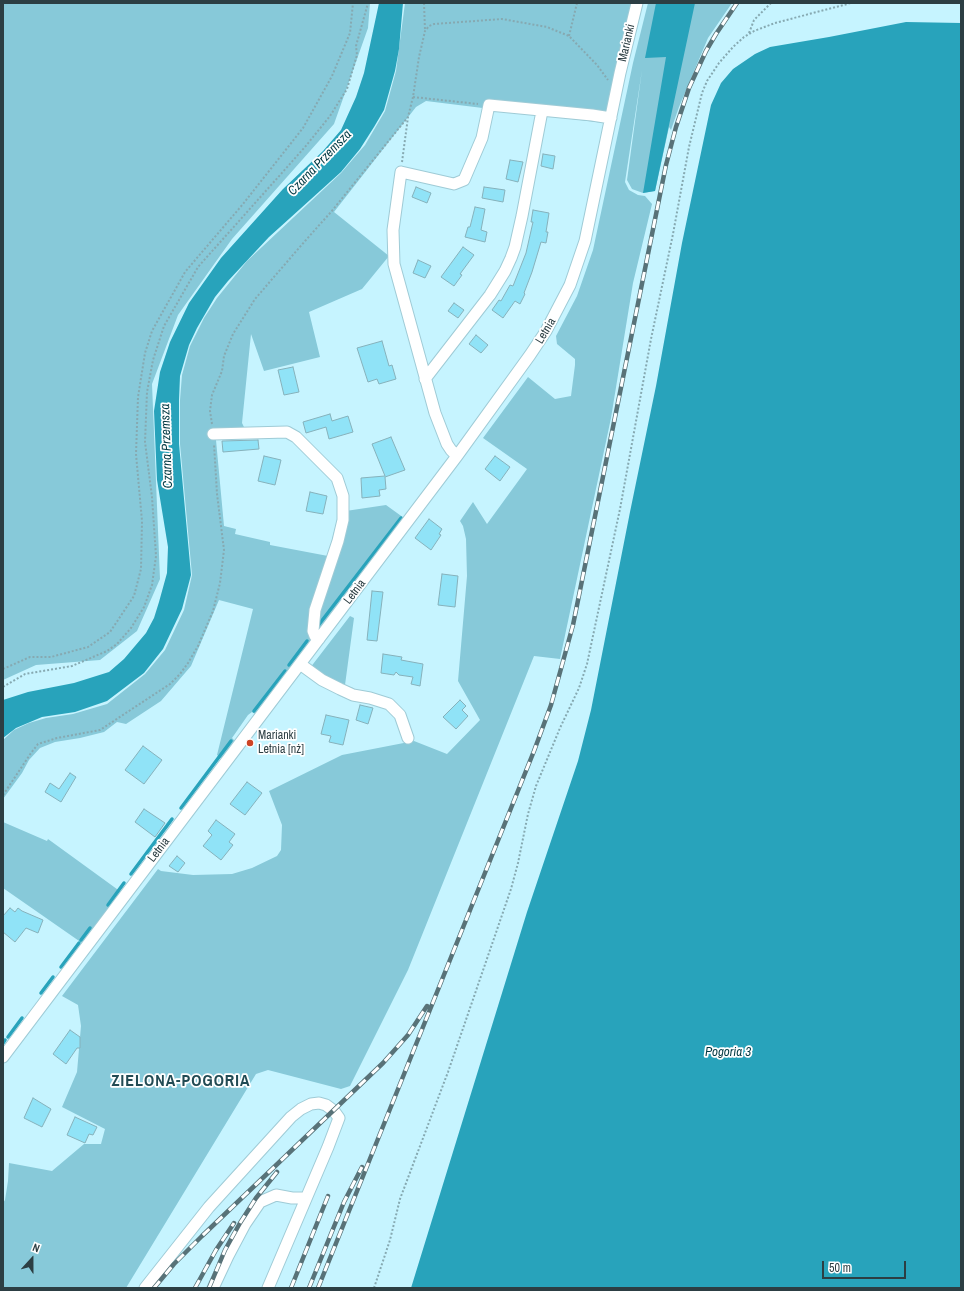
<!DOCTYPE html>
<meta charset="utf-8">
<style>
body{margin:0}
#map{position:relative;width:964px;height:1291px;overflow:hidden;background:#c6f4ff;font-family:"Archivo Narrow",sans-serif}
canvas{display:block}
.frame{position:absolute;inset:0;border:4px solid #2c3e43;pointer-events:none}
.north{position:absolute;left:12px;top:1239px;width:40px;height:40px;-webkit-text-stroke:3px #fff;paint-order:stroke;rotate:21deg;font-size:11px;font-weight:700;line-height:16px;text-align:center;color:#2c3e43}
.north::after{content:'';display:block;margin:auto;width:14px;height:18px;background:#2c3e43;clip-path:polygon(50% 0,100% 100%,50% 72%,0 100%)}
.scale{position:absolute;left:822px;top:1261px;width:84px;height:18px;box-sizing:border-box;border:2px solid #2c3e43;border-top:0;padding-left:5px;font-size:12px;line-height:14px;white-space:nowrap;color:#2c3e43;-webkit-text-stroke:3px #fff;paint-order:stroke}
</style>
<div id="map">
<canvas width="964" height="1291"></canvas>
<div class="frame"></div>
<div class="north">N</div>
<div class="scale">50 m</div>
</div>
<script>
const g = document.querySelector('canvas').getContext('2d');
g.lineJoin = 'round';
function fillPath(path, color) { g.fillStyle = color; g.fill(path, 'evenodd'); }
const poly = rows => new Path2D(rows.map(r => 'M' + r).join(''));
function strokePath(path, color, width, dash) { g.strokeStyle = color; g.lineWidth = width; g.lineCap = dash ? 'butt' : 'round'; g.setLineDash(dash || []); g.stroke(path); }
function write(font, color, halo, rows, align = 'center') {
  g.font = font + ' "Archivo Narrow",sans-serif'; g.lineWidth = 3.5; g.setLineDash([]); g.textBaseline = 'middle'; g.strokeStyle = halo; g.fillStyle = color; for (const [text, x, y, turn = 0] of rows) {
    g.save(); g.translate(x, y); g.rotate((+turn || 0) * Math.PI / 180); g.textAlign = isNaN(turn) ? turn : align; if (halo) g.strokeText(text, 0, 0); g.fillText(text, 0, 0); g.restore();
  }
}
const green = poly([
 [3,3,370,3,368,28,334,124,232,239,178,315,152,384,160,579,137,631,100,660,36,665,3,680],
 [405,3,632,3,618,57,604,123,426,101,416,107,334,212,389,256,362,289,309,312,320,357,264,371,251,334,242,423,245,429,216,440,224,526,236,529,235,534,270,542,270,545,328,556,339,512,386,505,404,518,255,714,252,712,248,715,232,738,235,741,222,759,217,755,253,609,219,600,191,666,161,701,126,724,117,722,104,732,80,738,55,742,40,748,29,760,22,773,3,799,3,740,14,730,29,723,46,718,73,714,107,704,145,674,165,650,184,610,192,575,180,444,180,400,182,375,190,346,204,318,217,298,247,261,341,173,365,145,385,111,396,71],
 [648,3,732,3,708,38,679,107,671,130,669,127,655,191,643,193,632,189,627,180,642,70,625,182,629,190,638,195,645,196,652,204,633,283,611,418,560,659,534,656,408,970,350,1086,341,1089,268,1070,256,1074,126,1288,3,1288,3,1203,5,1200,8,1181,9,1163,52,1171,84,1144,101,1144,105,1129,62,1107,77,1072,81,1026,78,1005,62,996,158,869,161,871,193,875,232,874,252,868,277,856,281,850,282,825,269,791,342,755,414,741,447,754,480,720,458,681,467,576,466,539,463,526,460,521,473,502,487,524,527,469,483,438,528,377,555,399,571,396,575,365,575,359,557,344,556,336,577,296,593,250,633,63],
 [350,616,354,618,345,685,353,688,351,689,310,668],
 [3,822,47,841,48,839,121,892,82,943,3,888]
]);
const water = poly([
 [379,3,403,3,399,49,395,71,384,110,374,127,360,149,341,172,269,237,228,281,215,297,197,328,189,345,180,376,179,400,179,444,191,575,182,609,163,649,144,673,107,701,75,712,42,717,16,728,3,738,3,700,28,692,74,683,109,672,124,659,146,633,154,618,159,602,167,573,168,547,157,480,154,411,160,372,170,342,189,303,221,258,283,189,323,151,341,130,356,97,364,73],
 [656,3,695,3,655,191,643,193,666,57,645,58],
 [906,22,961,23,961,1288,411,1288,527,912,578,761,591,710,630,512,656,386,682,243,711,105,721,83,733,69,755,54,770,47,829,37]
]);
const stream = poly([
 [317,627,401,518],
 [289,665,307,641],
 [254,711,285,671],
 [181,808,231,741],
 [131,874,172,819],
 [108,905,124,883],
 [81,940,90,928],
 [61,967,79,943],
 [41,993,53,977],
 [8,1037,22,1018],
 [3,1043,5,1040]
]);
const building = poly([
 [543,154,555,156,553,169,541,166,543,154],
 [510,160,523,162,518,182,506,179,510,160],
 [416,187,431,193,427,203,412,197,416,187],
 [484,187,505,190,503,202,482,198,484,187],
 [475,207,485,209,481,230,487,232,485,242,465,237,468,227,470,227,475,207],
 [533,210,549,213,546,232,548,232,546,243,541,242,532,272,524,293,525,294,520,304,515,301,503,318,492,310,499,300,501,301,510,285,513,286,526,253,533,222,531,222,533,210],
 [463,247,474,255,460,274,462,275,454,286,441,277,463,247],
 [418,260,431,266,425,278,413,273,418,260],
 [454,303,464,310,458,318,448,311,454,303],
 [476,335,488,345,481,353,469,344,476,335],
 [382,341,389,366,392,365,396,379,379,384,377,379,368,382,357,348,382,341],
 [293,367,299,392,284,395,278,370,293,367],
 [330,414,332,421,348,416,353,432,329,439,326,427,306,433,303,422,330,414],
 [391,437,405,470,385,477,386,489,379,490,380,496,362,498,361,478,385,476,372,444,391,437],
 [258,440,259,449,223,452,222,441,258,440],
 [264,456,281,460,275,485,258,481,264,456],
 [495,456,510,467,500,481,485,469,495,456],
 [310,492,327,496,323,514,306,511,310,492],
 [429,519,442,529,439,534,441,535,431,550,415,538,429,519],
 [442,574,458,576,455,607,438,605,442,574],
 [372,591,383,592,377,641,367,640,372,591],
 [383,654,402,657,401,660,423,664,420,686,411,684,413,677,399,675,396,672,394,675,381,673,383,654],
 [460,700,466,706,462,710,468,716,456,729,443,717,460,700],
 [360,705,373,708,368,724,356,720,360,705],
 [326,715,349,720,343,745,329,742,331,736,321,734,326,715],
 [143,746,162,760,144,784,125,770,143,746],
 [70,773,76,777,61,802,45,792,50,783,59,789,70,773],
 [247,782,262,793,245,815,230,804,247,782],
 [144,809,165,823,155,837,135,822,144,809],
 [216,820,235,834,229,842,233,845,221,860,203,846,212,835,208,831,216,820],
 [177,856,185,863,178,872,169,866,177,856],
 [10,908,15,912,18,908,22,911,43,920,38,933,26,928,15,942,3,932,3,916,10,908],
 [70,1030,80,1037,80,1048,77,1048,66,1064,53,1054,70,1030],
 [33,1098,51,1109,42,1127,24,1118,33,1098],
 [75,1117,97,1127,93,1135,89,1134,85,1143,67,1135,75,1117]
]);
const path = poly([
 [424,3,425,30],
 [749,33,754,20,771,3],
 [569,36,577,3],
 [413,97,478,104],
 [402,162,408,117,413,97,419,57,425,31,429,26,434,24,502,19,547,27,569,36,597,65,608,80],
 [212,424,210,411,212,395,222,371,224,356,233,334,255,299,305,241,331,212,408,117],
 [3,669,30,657,51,657,88,647,110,632,134,596,141,569,142,521,136,454,138,397,145,353,152,331,185,272,243,204,303,128,332,76,350,33,353,3],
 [3,687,25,674,72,666,107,651,117,644,131,628,144,607,152,585,156,556,152,497,145,442,147,392,153,360,164,326,198,267,305,147,330,116,347,89,357,55,356,46,368,3],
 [3,795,31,753,38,744,57,738,100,730,170,684,180,674,188,663,198,646,213,611,220,583,224,550,217,494,214,444],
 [374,1288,390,1240,400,1199,448,1072,511,889,518,863,528,814,536,786,560,728,579,688,587,664,620,509,651,339,673,234,689,147,702,93,707,81,719,63,733,47,744,37,754,31,775,23,851,3]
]);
const minor = poly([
 [425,379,490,295,505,271,511,258,515,247,522,216,542,111],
 [213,434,287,432,296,437,337,478,343,496,343,520,338,541,315,610,313,631,315,636,319,639],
 [457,456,451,450,447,444,435,413,394,264,393,230,401,172,454,184,464,180,482,138,489,105,592,115,611,118],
 [300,664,322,680,340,689,353,695,370,698,389,704,400,715,408,738],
 [3,1057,457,456,530,355,546,331,570,285,585,241,620,73,637,3],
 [145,1288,209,1207,291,1117,301,1109,311,1104,319,1103,326,1105,334,1111,339,1118,328,1147,268,1288],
 [213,1288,228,1256,245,1224,260,1202,276,1195,292,1198,306,1198]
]);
const rail = poly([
 [154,1288,174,1264,202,1236,383,1063,408,1035,427,1006],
 [195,1288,216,1250,234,1223],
 [209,1288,225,1250,240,1223,256,1198,277,1172],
 [291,1288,328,1196],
 [309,1288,344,1202,362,1167],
 [318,1288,534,751,551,705,573,625,666,165,676,127,689,88,706,51,716,34,737,3]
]);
const markers = [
 [250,743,4,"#ce4424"]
];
const streetNames = [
 ["Marianki",627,43,-77],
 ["Letnia",546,331,-59],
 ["Letnia",355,592,-53],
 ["Letnia",159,850,-53]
];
const poiNames = [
 ["Marianki",258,736],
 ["Letnia [nż]",258,750]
];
const waterNames = [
 ["Czarna Przemsza",320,163,-46],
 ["Czarna Przemsza",167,446,-92],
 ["Pogoria 3",728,1053]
];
const districtNames = [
 ["ZIELONA-POGORIA",181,1082]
];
fillPath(green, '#87c9d9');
fillPath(water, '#28a3bb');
strokePath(stream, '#28a3bb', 3.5);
fillPath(building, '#90e3f7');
strokePath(building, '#86b1bb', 1);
strokePath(minor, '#9fcbd6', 13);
strokePath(path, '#86a9b1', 2, [2, 2]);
strokePath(minor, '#fff', 11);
strokePath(rail, '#587278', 4.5);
strokePath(rail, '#fff', 3, [9]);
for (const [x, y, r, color] of markers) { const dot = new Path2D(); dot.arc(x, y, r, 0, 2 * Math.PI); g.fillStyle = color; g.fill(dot); strokePath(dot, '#fff', 1.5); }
write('12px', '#2c3e43', '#fff', streetNames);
write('12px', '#2c3e43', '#fff', poiNames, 'left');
write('italic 13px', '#033a44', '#fff', waterNames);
g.letterSpacing = '1px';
write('bold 16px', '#224b54', '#fff', districtNames);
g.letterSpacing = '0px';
</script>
